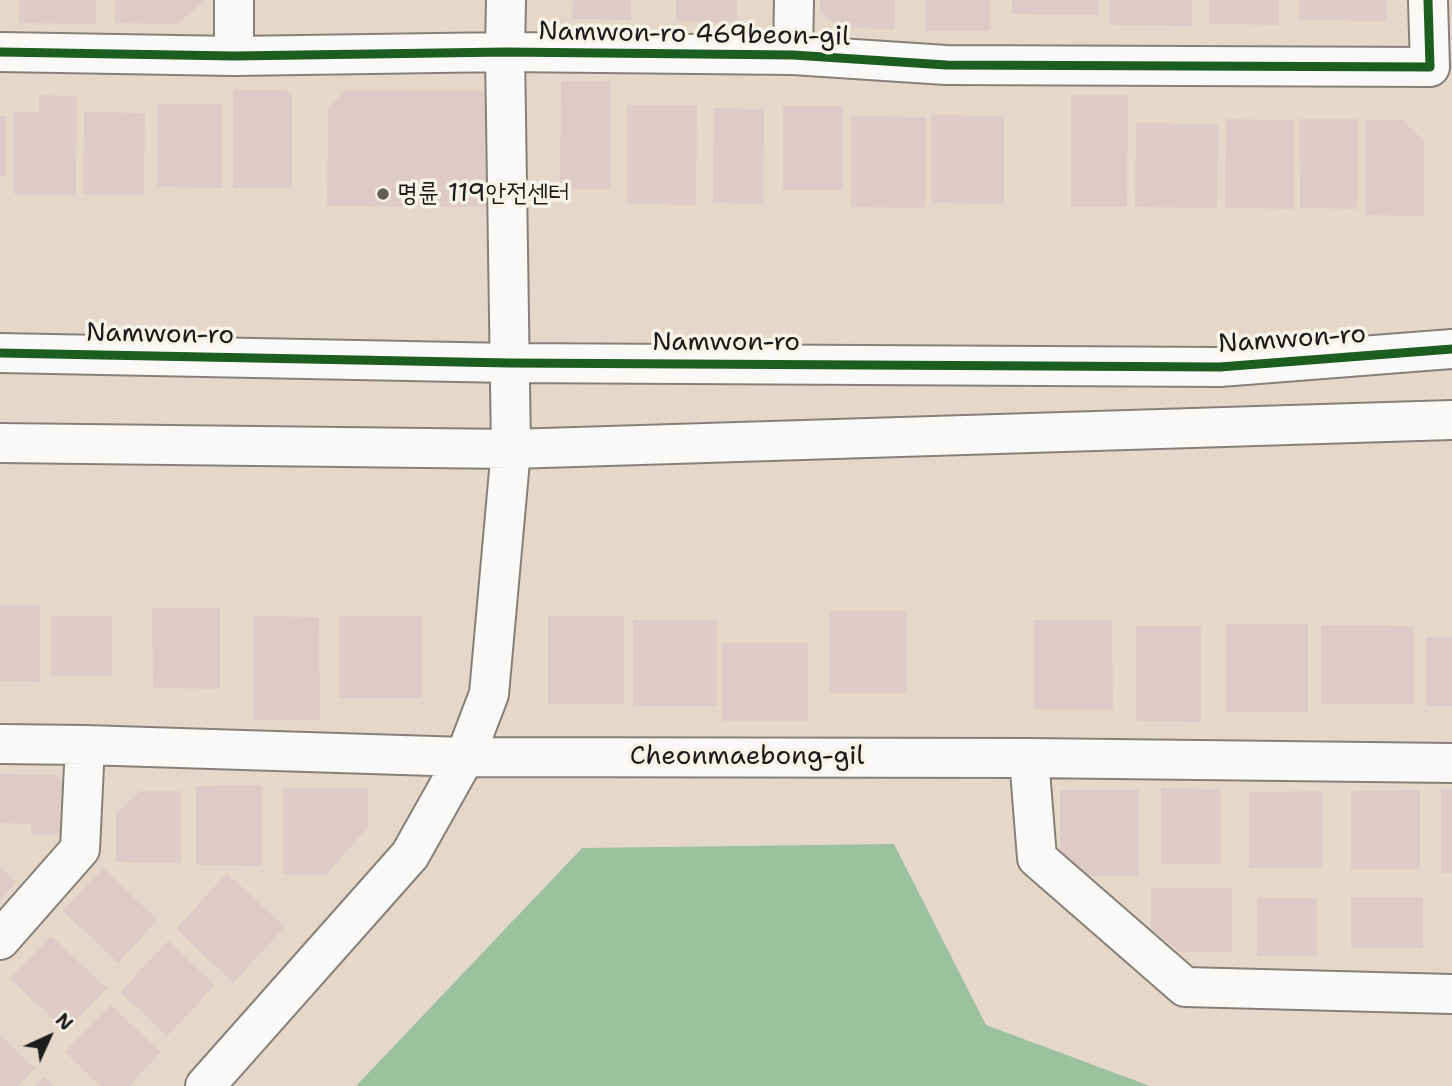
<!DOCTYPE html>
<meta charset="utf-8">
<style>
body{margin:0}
#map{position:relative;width:1452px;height:1086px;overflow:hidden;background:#e6d8c8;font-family:"Shantell Sans",sans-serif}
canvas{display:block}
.north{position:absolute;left:14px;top:1002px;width:70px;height:70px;-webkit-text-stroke:5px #f7f3e8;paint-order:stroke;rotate:45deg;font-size:19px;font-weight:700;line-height:28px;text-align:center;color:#1c1c1c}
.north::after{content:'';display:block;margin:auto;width:24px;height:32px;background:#1c1c1c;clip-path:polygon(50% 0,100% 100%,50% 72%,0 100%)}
</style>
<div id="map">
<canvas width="1452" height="1086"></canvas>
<div class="north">N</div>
</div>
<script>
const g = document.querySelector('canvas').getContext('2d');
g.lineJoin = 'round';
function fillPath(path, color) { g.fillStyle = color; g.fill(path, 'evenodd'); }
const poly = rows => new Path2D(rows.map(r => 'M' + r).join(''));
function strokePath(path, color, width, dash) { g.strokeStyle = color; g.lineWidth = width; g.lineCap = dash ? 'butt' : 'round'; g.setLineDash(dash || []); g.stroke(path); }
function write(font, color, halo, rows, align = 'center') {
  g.font = font + ' "Shantell Sans","Poor Story",sans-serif'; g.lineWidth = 7; g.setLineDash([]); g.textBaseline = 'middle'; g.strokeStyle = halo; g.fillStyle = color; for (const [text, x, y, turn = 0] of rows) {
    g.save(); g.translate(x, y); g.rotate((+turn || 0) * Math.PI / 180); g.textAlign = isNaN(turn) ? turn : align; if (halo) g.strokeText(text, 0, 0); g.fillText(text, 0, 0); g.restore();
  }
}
const forest = poly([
 [894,844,986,1025,1150,1086,356,1086,582,848]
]);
const building = poly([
 [19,0,96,0,96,24,19,23],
 [115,0,206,0,177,24,115,23],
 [573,0,631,0,631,20,572,19],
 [676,0,737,0,737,23,676,21],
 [820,0,895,0,895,29,839,28,820,12],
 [925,0,990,0,990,31,925,31],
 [1012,0,1099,0,1099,15,1012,14],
 [1110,0,1192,0,1192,26,1110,25],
 [1209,0,1279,0,1279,25,1209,24],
 [1299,0,1387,0,1387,21,1299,20],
 [561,81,610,81,610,189,560,189],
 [233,90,285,90,292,96,292,188,233,188],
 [345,90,489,91,488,207,327,206,328,109],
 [39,95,77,96,76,195,14,194,14,112,39,112],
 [1071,95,1128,95,1127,207,1071,207],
 [157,104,222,104,222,188,157,187],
 [627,105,697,105,696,205,627,204],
 [783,106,843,106,843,190,783,190],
 [714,108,764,109,763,204,713,203],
 [84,112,145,113,144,195,83,194],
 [931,115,1004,116,1004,204,931,203],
 [0,116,6,116,6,176,0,176],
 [851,116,926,117,925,208,851,207],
 [1226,119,1294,120,1294,209,1225,208],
 [1299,119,1358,119,1357,209,1300,208],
 [1366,120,1402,120,1424,141,1424,216,1365,215],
 [1136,123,1218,124,1217,208,1135,207],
 [0,605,40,605,40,682,0,681],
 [152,608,220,608,220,689,153,688],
 [830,611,906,611,906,693,830,693],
 [51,616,112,616,112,676,51,676],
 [253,616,319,617,320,720,254,720],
 [339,616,422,616,422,698,339,698],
 [548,616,624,616,624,704,548,704],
 [633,620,717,620,717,706,633,706],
 [1034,620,1112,620,1113,710,1034,709],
 [1226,624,1308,624,1308,712,1226,712],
 [1321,625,1414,626,1414,704,1321,704],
 [1136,626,1201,626,1201,722,1136,721],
 [1426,637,1452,638,1452,706,1426,706],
 [722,643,808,643,808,721,722,721],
 [0,774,57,775,72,795,71,835,31,835,31,824,0,823],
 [262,785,262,866,196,865,196,786],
 [283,788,368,788,368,827,326,875,283,874],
 [1161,788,1221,789,1221,864,1161,864],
 [1441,789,1452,789,1452,873,1441,873],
 [1060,790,1139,790,1139,876,1083,876,1060,857],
 [1420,790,1420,869,1351,869,1351,791],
 [140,791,181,791,181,863,116,862,116,813],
 [1322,791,1322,868,1249,868,1249,792],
 [0,867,16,882,0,899],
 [103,868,158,920,118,963,63,911],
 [227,873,285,927,233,983,176,929],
 [1151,888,1232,888,1232,952,1180,952,1151,929],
 [1351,897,1423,897,1423,948,1351,948],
 [1257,898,1317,898,1317,956,1257,956],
 [51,936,107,988,66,1031,10,979],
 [168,941,215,985,167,1036,120,992],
 [110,1005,161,1052,129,1086,101,1086,65,1052],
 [0,1035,35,1068,18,1086,0,1086],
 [44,1077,54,1086,35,1086]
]);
const minor = poly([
 [0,52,234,56,505,52,793,55,946,65,1430,67,1428,0],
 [793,55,794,0],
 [234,56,234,0],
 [0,353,509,363,1220,367,1452,349],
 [0,443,511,449,1452,420],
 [0,744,85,745,80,849,0,940],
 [85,745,465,757,1029,758,1452,763],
 [1029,758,1037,858,1185,987,1452,994],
 [205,1086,410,855,465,757,489,694,511,449,505,52,506,0]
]);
const cycleway = poly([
 [0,52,234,56,505,52,793,55,946,65,1430,67,1428,0],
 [0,353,509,363,1220,367,1452,349]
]);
const markers = [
 [383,194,7,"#635e58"]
];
const streetNames = [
 ["Namwon-ro 469beon-gil",694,35,1],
 ["Namwon-ro",160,335,1],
 ["Namwon-ro",1292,340,-4],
 ["Namwon-ro",726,343],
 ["Cheonmaebong-gil",747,757]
];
const poiNames = [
 ["명륜 119안전센터",397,194]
];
fillPath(forest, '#9cc29d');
fillPath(building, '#decac7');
strokePath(minor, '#878078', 42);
strokePath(minor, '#fbf9f7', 38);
strokePath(cycleway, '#1b5e20', 9);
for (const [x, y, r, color] of markers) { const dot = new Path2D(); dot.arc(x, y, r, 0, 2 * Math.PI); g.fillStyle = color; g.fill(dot); strokePath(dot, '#f7f3e8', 2.5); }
write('26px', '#1c1c1c', '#f7f3e8', streetNames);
write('26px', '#1c1c1c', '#f7f3e8', poiNames, 'left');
</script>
